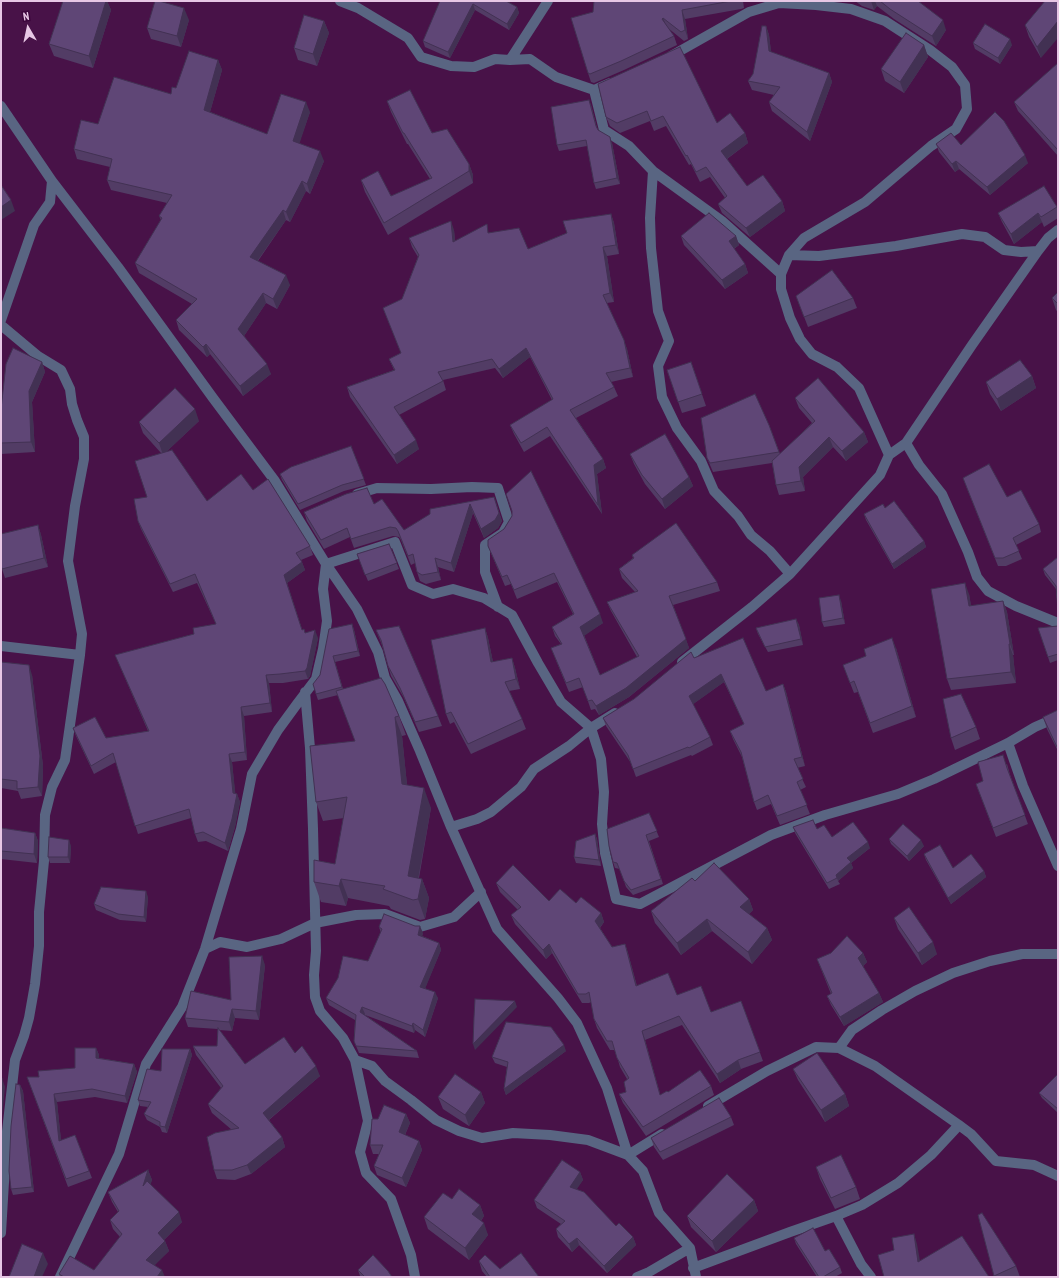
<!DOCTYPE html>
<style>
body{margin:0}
#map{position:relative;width:1059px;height:1278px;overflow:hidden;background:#481248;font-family:"PT Sans Narrow",sans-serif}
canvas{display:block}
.frame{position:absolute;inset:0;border:2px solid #e7c7e5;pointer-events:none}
.north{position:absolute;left:8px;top:8px;width:40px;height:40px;-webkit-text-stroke:3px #3c063d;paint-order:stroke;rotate:351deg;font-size:11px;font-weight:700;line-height:16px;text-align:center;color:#e7c7e5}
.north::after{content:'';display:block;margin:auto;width:14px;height:18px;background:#e7c7e5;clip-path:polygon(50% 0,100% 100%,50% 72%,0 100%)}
</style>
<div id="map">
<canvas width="1059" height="1278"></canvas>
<div class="frame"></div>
<div class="north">N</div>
</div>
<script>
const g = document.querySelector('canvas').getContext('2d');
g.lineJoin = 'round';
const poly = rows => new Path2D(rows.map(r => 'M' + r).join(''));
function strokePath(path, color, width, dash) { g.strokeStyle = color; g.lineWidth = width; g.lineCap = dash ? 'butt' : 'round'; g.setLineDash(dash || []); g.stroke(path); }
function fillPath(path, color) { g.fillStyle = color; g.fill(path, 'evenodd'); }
const minor = poly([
 [340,1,358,8,408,38,421,57,451,66,474,67,495,59,510,60,530,59,556,77,594,90,610,83],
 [671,56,749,12,779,3,816,5,851,9,885,21,930,50,952,67,965,85,967,109,956,129,931,146,865,202,804,238,789,255,781,274,781,289,790,318,800,339,812,354,837,367,859,388,889,455],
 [510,60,548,1],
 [594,90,604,130,629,146,653,171,722,221,781,274],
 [1,106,52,181,118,267,213,398,275,481,326,564,357,609,378,652,385,678,398,701,420,751,451,827,497,929,558,998,577,1023,607,1088,628,1155,643,1171,659,1213,690,1248,696,1277],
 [653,171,650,218,651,248,658,311,669,341,658,366,662,397,677,428,701,461,714,491,738,516,751,535,770,551,790,574],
 [789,255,819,256,896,246,962,234,985,237,1004,250,1021,252,1038,251,1048,238,1058,230],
 [1,320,34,225,50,202,52,181],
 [1,325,38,356,61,370,70,389,72,404,77,420,84,437,84,459,75,506,68,561,82,634,80,655,65,760,52,787,45,815,44,861,39,912,39,946,35,984,29,1018,24,1036,15,1060,7,1131,1,1233],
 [906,443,919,465,942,494,968,552,977,577,988,591,1016,606,1058,623],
 [357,494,377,488,431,489,472,487,498,488,509,522,503,533,485,545,485,572,498,607],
 [1,646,80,655],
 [682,662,752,607,790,574,880,475,889,455,906,443,972,345,1038,251],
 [305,692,310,748,313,829,316,951,314,975,315,997,320,1011,343,1038,355,1060,368,1121,360,1152,366,1173,391,1199,411,1255,415,1277],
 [1008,743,1023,786,1058,866],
 [451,827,477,819,491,812,521,787,534,769,569,746,591,728,615,713],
 [205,949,220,942,247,947,281,939,315,923,356,915,385,914,420,927,454,917,481,892],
 [839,1048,852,1030,882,1010,915,991,953,973,990,961,1022,954,1058,954],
 [355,1060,372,1066,385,1081,411,1100,436,1120,459,1131,482,1138,513,1133,550,1135,588,1140,628,1155,662,1134],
 [708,1106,767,1071,816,1047,839,1048,875,1066,959,1125,971,1134,996,1161,1034,1165,1058,1176],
 [836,1216,861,1264,871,1277],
 [693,1268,790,1232,836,1216,862,1205,898,1183,931,1155,959,1125],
 [60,1277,119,1154,146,1064,182,1007,205,949,241,829,252,774,278,730,297,704,316,679,323,649,327,621,323,589,326,564,395,542,412,585,433,594,453,589,484,598,512,615,538,663,561,702,591,728,601,759,604,792,602,824,605,853,616,899,640,904,771,835,825,815,898,794,934,779,1008,743,1035,727,1058,717],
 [637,1277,649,1272,690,1248]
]);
const wall = poly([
 [63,1,107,1,111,10,93,68,54,56,49,44],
 [439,1,506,1,517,7,519,13,509,30,475,10,450,58,425,47,423,41,440,2],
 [594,1,743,1,744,8,741,9,685,19,688,39,684,41,668,28,674,36,677,45,624,70,594,83,591,82,588,73],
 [855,1,918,1,946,30,936,46,894,19,877,6,874,10,862,6],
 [1045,1,1041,58,1029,37,1025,25],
 [189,20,181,47,151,39,147,28],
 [324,21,329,33,317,66,298,60,294,48],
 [766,26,769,35,771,52,829,73,832,82,810,141,772,111,769,102,774,95,752,90,748,81,753,74],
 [973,43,1012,45,1000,64,975,49],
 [924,45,928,57,904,93,885,81,881,69],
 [218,60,222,70,210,112,267,134,310,112,299,143,324,161,310,194,306,191,290,222,286,220,258,261,290,285,277,309,266,303,244,336,271,374,243,396,210,354,207,357,179,330,176,320,192,304,139,273,135,263,161,220,159,216,167,203,111,190,107,180,110,167,77,159,74,149,98,124,171,94,176,88],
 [1058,63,1058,156,1018,111,1014,102],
 [598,84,717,123,745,133,748,143,727,159,747,186,782,201,785,211,750,237,722,213,718,204,725,198,710,177,700,182,691,164,689,165,666,126,654,131,650,121,620,133,610,126,606,117],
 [387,101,432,133,469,164,473,175,473,183,388,235,365,192,361,180,391,196,430,179,408,144,407,144,391,112],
 [591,105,597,128,612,143,620,184,596,189,594,183,587,146,559,151,557,145],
 [936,144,961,145,1028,163,990,195,959,169,955,172,939,152],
 [1057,207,1058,209,1058,218,1044,227,1042,222,1014,244,1002,222,998,213],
 [611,214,614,223,619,254,607,256,614,302,607,303,627,349,633,377,611,382,614,387,618,396,576,418,603,459,606,468,597,474,602,514,550,436,524,452,514,434,510,425,552,400,530,357,503,378,495,368,443,380,446,390,399,415,419,449,397,464,350,397,347,387,394,370,389,359,401,353,383,308,402,299,418,257,412,247,409,238,454,230,455,241,490,233,528,249,567,233,563,221],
 [681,236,736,236,739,245,734,249,745,264,748,273,725,289,684,245],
 [1058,292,1058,312,1056,310,1052,298],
 [796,296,853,298,857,308,808,327],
 [42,362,45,372,32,402,35,452,1,454,1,409],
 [691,362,706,406,682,413,667,370],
 [1032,376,1036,388,1001,411,990,394,986,382],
 [795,398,864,432,868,442,846,461,833,447,803,477,805,491,779,495,776,485,772,463,713,472,707,458,769,425,780,454,812,423,799,408],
 [199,421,167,451,207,501,253,490,310,546,313,555,301,560,305,570,287,583,302,630,305,633,318,638,310,676,308,679,283,683,269,683,272,712,244,716,247,760,232,762,235,793,237,794,240,802,235,827,228,851,206,841,198,842,195,834,191,818,138,834,116,762,94,774,76,736,73,728,106,738,148,731,115,655,194,634,216,624,197,583,173,592,141,529,138,521,147,497,161,453,143,433,139,422],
 [351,446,366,485,344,491,300,510,282,480,280,474],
 [630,454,689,477,693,486,665,509,645,484,634,464],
 [966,486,1007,497,1039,524,1041,532,1016,545,1022,559,1006,566,998,566],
 [494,497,502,521,498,528,484,538,473,513,454,572,438,567,441,580,426,584,420,581,417,572,415,563,411,565,401,540,399,537,393,536,354,548,350,537,324,549,307,521,304,512,374,504,404,530],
 [885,508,924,541,926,547,894,569,866,520,864,514],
 [512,516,603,623,584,635,600,675,637,657,611,611,607,602,635,592,622,578,619,569,633,558,632,555,717,582,720,591,673,605,689,648,629,697,599,715,595,709,591,710,583,687,569,692,551,648,561,644,555,636,552,627,573,614,557,582,517,599,511,584,505,586,488,546,504,529],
 [38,525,41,535,48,567,5,578,2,569],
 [389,544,399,569,368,581,357,554],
 [1058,557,1058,612,1056,589,1045,575,1043,569],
 [969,594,971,606,1003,601,1007,612,1014,655,1013,655,1016,683,951,690,947,679],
 [841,601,845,624,824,627,822,622],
 [796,619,799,625,803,645,768,652,758,634,756,628],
 [352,624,354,630,360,656,335,662,343,689,399,716,406,735,402,736,407,785,431,808,419,878,422,879,429,898,425,919,420,920,391,909,389,906,348,898,346,906,321,902,314,882,335,864,344,818,323,821,316,802,355,741,338,695,318,700,316,694,320,675],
 [1058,626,1058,660,1050,663,1038,628],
 [485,628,488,638,493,662,512,658,515,668,520,689,509,691,522,719,526,729,471,754,454,722,450,724,446,714],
 [376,630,438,716,442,726,419,732,404,698,391,676,388,666,382,645],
 [896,648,916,717,873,733,858,692,854,693,843,665],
 [694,658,766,691,783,684,786,692,805,766,797,768,806,787,800,790,810,814,780,825,771,804,757,810,754,802,742,757,733,739,730,731,744,724,724,682,693,704,710,737,713,745,692,756,691,755,636,777,631,763,606,726,603,718,634,699],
 [1,662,32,675,43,766,42,796,21,799,18,791,1,788],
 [1058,710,1058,751,1047,729,1043,717],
 [976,727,980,739,955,750,951,738],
 [1007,764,1010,775,1028,824,996,837,976,784,983,781],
 [649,813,659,837,649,841,663,884,633,895,626,887,620,869,615,868,613,862],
 [793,827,817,829,832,837,870,848,851,863,853,868,838,881,840,884,829,889,795,833],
 [1,828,35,833,38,841,37,863,1,859],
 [595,834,597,839,601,866,576,863,574,857],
 [889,839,924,846,909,861,891,844],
 [71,846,70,863,50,863,48,857],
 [924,854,953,868,984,871,986,877,951,904,926,860],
 [695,881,749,899,753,910,749,914,767,928,772,940,752,964,712,931,681,955,655,923,651,911],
 [496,883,549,901,576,903,601,913,604,922,600,928,612,947,625,944,628,953,637,986,677,995,711,1012,741,1001,763,1061,741,1069,720,1083,682,1025,645,1040,660,1095,668,1092,711,1086,714,1095,646,1136,623,1103,619,1094,626,1092,627,1079,620,1067,615,1050,610,1050,597,1028,594,1019,591,1002,589,1003,582,1003,552,953,546,959,515,924,511,915,518,910,500,892],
 [148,897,146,922,120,920,96,910,94,904],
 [894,918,937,954,922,965,898,929],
 [379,927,423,933,422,936,439,943,441,950,425,988,438,998,425,1037,415,1030,414,1033,365,1015,417,1051,419,1058,359,1053,354,1041,355,1020,329,1005,326,998,368,961,381,933],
 [863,953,867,962,863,966,879,993,883,1002,844,1026,831,1005,827,996,831,994,817,959],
 [265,965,259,1020,235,1018,232,1031,219,1030,245,1064,295,1053,320,1076,269,1120,282,1137,285,1147,251,1174,235,1180,217,1179,214,1170,232,1130,212,1113,208,1104,221,1088,196,1055,193,1046,217,1046,218,1029,188,1027,185,1018,231,1000],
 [96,1048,99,1055,99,1058,134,1064,137,1072,127,1103,95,1097,57,1102,61,1141,75,1135,92,1178,68,1187,27,1077,39,1077,75,1068],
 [190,1049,192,1055,167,1133,162,1132,160,1127,147,1120,144,1114,148,1107,140,1106,138,1100,161,1071],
 [566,1051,506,1095,504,1089,507,1067,495,1063,492,1057],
 [793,1069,845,1094,849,1106,825,1122,798,1080],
 [1058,1074,1058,1113,1042,1098,1039,1093],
 [20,1085,23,1091,34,1192,13,1195,11,1189],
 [481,1092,485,1103,469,1126,443,1109,438,1097],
 [406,1114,410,1123,405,1135,419,1141,422,1150,406,1187,377,1175,374,1166,379,1154,373,1154,370,1145,378,1119],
 [731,1117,734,1125,663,1160,654,1147,651,1138],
 [816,1167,856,1187,860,1199,835,1209,820,1179],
 [148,1170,152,1180,150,1184,182,1222,164,1240,165,1241,169,1251,154,1265,165,1277,60,1277,59,1274,94,1270,120,1237,113,1229,110,1220,118,1212,112,1202,108,1192],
 [580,1172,583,1180,576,1189,616,1226,633,1237,636,1245,607,1273,579,1245,572,1252,558,1237,556,1229,561,1224,537,1208,534,1200],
 [452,1199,480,1205,484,1216,481,1221,488,1235,469,1260,428,1229,424,1217],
 [754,1200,758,1211,716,1252,691,1227,687,1216],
 [978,1215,1016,1266,1020,1277,995,1277],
 [794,1238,825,1251,840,1267,842,1273,835,1277,817,1277,796,1244],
 [479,1261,500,1269,539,1277,487,1277,482,1271],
 [358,1270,392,1277,361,1277,360,1276]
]);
const shadedWall = poly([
 [106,1,107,1,111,10,93,68,89,56],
 [871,1,875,1,877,6,874,10],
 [473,4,475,10,450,58,448,52],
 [517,7,519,13,509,30,507,24],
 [184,8,189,20,181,47,177,36],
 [682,10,685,19,688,39,685,30],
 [663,18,667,27,662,19],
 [943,20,946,30,936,46,932,36],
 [324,21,329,33,317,66,313,54],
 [1058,21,1058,38,1041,58,1037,47],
 [766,26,769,35,772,60,769,51],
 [1010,39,1012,45,1000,64,998,58],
 [924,45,928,57,904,93,900,82],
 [218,60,222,70,208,119,204,110],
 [829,73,832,82,810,141,807,132],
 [589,100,591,105,598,132,596,126],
 [306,102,310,112,297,151,293,141],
 [745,133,748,143,725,160,721,151],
 [610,137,612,143,620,184,617,178],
 [320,151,324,161,310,194,307,184],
 [1025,155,1028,163,990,195,987,187],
 [956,161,959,169,955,172,952,164],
 [469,164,473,175,473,183,469,171],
 [302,181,306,191,290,222,286,212],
 [11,200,15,211,1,220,1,207],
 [782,201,785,211,750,237,746,228],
 [283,210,286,220,253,267,250,257],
 [1038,213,1042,222,1014,244,1011,234],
 [611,214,614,223,619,254,616,245],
 [451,221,454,230,456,251,453,242],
 [736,236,739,245,732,250,729,241],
 [603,247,607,256,614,302,610,293],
 [745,264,748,273,725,289,722,280],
 [286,275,290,285,277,309,273,299],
 [263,293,266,303,242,339,238,329],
 [624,340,627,349,633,377,630,368],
 [206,344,210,354,207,357,203,347],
 [526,348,530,357,503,378,499,369],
 [42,362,45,372,32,402,35,452,31,442,29,391],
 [267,364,271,374,243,396,240,386],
 [1032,376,1036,388,1001,411,997,399],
 [195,409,199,421,163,455,159,443],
 [864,432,868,442,846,461,842,451],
 [829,437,833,447,803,477,805,491,801,481,799,467],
 [416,440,419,449,397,464,394,455],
 [603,459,606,468,597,474,602,514,598,505,594,465],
 [689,477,693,486,665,509,662,499],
 [494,497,502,521,498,528,484,538,481,529],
 [470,504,473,513,454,572,451,563],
 [38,525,41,535,48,567,44,558],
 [924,541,926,547,894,569,892,564],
 [435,558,438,567,441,580,438,572],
 [302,562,305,570,287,583,305,638,284,575],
 [965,583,969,594,973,617,969,606],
 [839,595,841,601,845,624,843,618],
 [1003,601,1007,612,1014,655,1010,644],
 [600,614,603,623,584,636,580,627],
 [796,619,799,625,803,645,801,639],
 [352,624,354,630,360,656,358,651],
 [485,628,488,638,495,672,491,662],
 [315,630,318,638,310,676,308,679,305,671],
 [892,638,896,648,916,717,912,706],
 [686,639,689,648,629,697,599,715,596,706],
 [1009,644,1013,655,1016,683,1011,672],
 [512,658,515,668,520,689,516,679],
 [29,665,32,675,43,766,42,796,38,787],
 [721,674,724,682,692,705,689,696],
 [266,675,269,683,272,712,270,703],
 [783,684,786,692,805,766,802,757],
 [241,707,244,716,247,760,245,752],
 [395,717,402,736,409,804,402,784],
 [229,754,232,762,236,799,237,794,240,802,235,827,228,851,225,843,233,793],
 [424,788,431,808,415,896,408,876],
 [35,833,38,841,37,863,34,854],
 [595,834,597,839,601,866,599,860],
 [69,840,71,846,70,863,68,857],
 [921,840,924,846,909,861,907,856],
 [868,842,870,848,851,863,853,868,838,881,836,875,847,858],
 [984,871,986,877,951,904,948,898],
 [341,879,348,898,346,906,339,886],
 [422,879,429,898,425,919,418,899],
 [146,891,148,897,146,922,144,917],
 [749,899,753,910,745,918,740,907],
 [601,913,604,922,598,930,595,921],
 [707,919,712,931,681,955,677,943],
 [420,926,423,933,421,942,418,935],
 [767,928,772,940,752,964,748,952],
 [933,942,937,954,922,965,918,953],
 [439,943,441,950,423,994,420,987],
 [549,944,552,953,546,959,543,950],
 [625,944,628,953,639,995,636,986],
 [863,953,867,962,861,968,858,958],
 [262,956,265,965,259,1020,256,1011],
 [435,992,438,998,425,1037,423,1030],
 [879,993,883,1002,844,1026,840,1017],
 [515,1001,517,1007,475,1050,473,1044],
 [362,1007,365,1014,363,1019,360,1012],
 [232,1009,235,1018,232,1031,229,1022],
 [413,1023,415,1030,414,1033,412,1026],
 [642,1031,645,1040,663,1104,660,1095],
 [564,1045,566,1051,506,1095,504,1089],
 [96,1048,99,1055,99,1066,96,1058],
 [190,1049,192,1055,167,1133,165,1127],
 [738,1060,741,1069,720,1083,717,1074],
 [134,1064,137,1072,127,1103,125,1096],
 [316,1066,320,1076,266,1122,263,1113],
 [2,1078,5,1087,1,1126,1,1091],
 [20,1085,23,1091,34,1192,32,1187],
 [481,1092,485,1103,469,1126,465,1115],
 [54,1094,57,1102,62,1149,59,1141],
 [845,1094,849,1106,825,1122,821,1110],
 [406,1114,410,1123,402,1141,399,1132],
 [282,1137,285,1147,251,1174,247,1165],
 [419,1141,422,1150,406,1187,402,1178],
 [148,1170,152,1180,147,1196,143,1186],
 [580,1172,583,1180,573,1195,570,1187],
 [754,1200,758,1211,716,1252,712,1241],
 [480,1205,484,1216,477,1226,472,1214],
 [179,1212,182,1222,161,1243,158,1233],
 [484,1223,488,1235,469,1260,465,1248],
 [914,1234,917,1244,922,1272,918,1262],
 [633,1237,636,1245,607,1273,604,1266],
 [577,1238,579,1245,572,1252,569,1244],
 [165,1241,169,1251,150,1270,146,1260],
 [43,1253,48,1264,42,1277,34,1277],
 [162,1270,165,1277,157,1277]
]);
const building = poly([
 [63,1,106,1,89,56,49,44,63,1],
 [155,1,159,1,184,8,177,36,147,28,155,1],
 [440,1,506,1,517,7,507,24,473,4,448,52,423,41,440,1],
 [594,1,731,1,682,10,685,30,681,32,663,18,662,19,674,36,621,61,590,74,588,73,571,18,593,12,594,1],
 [880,1,918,1,943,20,932,36,890,9,880,1],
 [1045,1,1058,1,1058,21,1037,47,1025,25,1045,1],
 [304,15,324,21,313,54,294,48,304,15],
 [985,24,1010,39,998,58,973,43,985,24],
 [762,26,766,26,769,51,829,73,807,132,769,102,780,87,748,81,753,74,762,26],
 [906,33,924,45,900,82,881,69,906,33],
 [680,47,717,123,730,113,745,133,721,151,747,186,763,175,782,201,746,228,718,204,727,196,706,167,696,172,687,155,686,156,663,116,651,121,647,111,617,123,606,117,598,84,680,47],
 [189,51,218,60,204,110,267,134,281,94,306,102,293,141,320,151,307,184,302,181,286,212,283,210,250,257,286,275,273,299,263,293,238,329,267,364,240,386,206,344,203,347,176,320,197,299,135,263,162,218,159,216,172,195,107,180,112,159,74,149,81,120,98,124,114,77,171,94,172,87,176,88,189,51],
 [1058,63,1058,150,1014,102,1058,63],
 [410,90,432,133,447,129,469,164,469,171,384,223,361,180,378,171,391,196,432,178,404,133,403,133,387,101,410,90],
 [589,100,596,126,598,130,610,137,617,178,594,183,586,140,557,145,551,107,589,100],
 [995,112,1004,121,1025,155,987,187,956,161,952,164,936,144,951,133,961,145,995,112],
 [1,185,11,200,1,207,1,185],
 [1044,186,1057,207,1041,217,1038,213,1011,234,998,213,1044,186],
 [709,213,736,236,729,241,745,264,722,280,681,236,709,213],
 [611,214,616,245,603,247,610,293,603,295,624,340,630,368,606,373,614,387,570,410,603,459,594,465,598,505,547,427,521,443,510,425,553,399,526,348,499,369,492,359,438,372,443,381,394,407,416,440,394,455,347,387,395,370,389,359,401,353,383,308,402,299,419,255,409,238,451,221,453,242,487,224,488,233,519,228,528,249,567,233,563,221,611,214],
 [832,270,853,298,804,317,796,296,832,270],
 [1058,292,1058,304,1052,298,1058,292],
 [13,348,42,362,29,391,31,442,1,443,1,409,6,364,13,348],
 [1020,360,1032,376,997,399,986,382,1020,360],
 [691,362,702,394,678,402,667,370,691,362],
 [818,378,864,432,842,451,829,437,799,467,801,481,776,485,772,461,815,421,795,398,818,378],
 [175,388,195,409,159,443,139,422,175,388],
 [755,394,769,425,779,452,710,463,707,458,701,418,755,394],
 [665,434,689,477,662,499,642,475,630,454,665,434],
 [351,446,364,479,342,485,298,504,280,474,291,467,351,446],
 [172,450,207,501,241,474,253,490,268,479,310,546,296,553,302,562,284,575,302,630,304,629,305,633,315,630,307,668,305,671,280,674,266,675,270,703,241,707,245,752,229,754,233,793,237,794,232,819,225,843,203,832,195,834,189,809,135,826,113,753,91,766,73,728,95,717,106,738,149,731,115,655,194,634,193,628,216,624,195,574,170,584,138,521,134,499,147,497,135,461,172,450],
 [989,464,1007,497,1021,490,1039,524,1013,538,1019,551,1003,558,995,558,963,478,989,464],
 [531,471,600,614,580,627,600,675,639,656,607,602,638,591,619,569,634,558,632,555,676,523,717,582,669,596,686,639,626,688,596,706,592,700,588,701,579,678,566,683,551,648,562,644,552,627,574,614,554,573,514,590,507,575,502,577,488,546,488,540,504,529,512,516,512,511,506,494,531,471],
 [367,488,374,504,382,499,404,530,430,514,430,509,494,497,499,513,495,520,481,529,470,504,451,563,435,558,438,572,422,575,417,572,413,554,408,556,398,531,396,528,390,527,351,539,347,528,321,540,304,512,346,494,367,488],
 [894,501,924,541,892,564,864,514,883,504,885,508,894,501],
 [38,525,44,558,2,569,1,565,1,534,38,525],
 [389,544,397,563,365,575,357,554,389,544],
 [1058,557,1058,611,1056,586,1043,569,1058,557],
 [965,583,969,606,1003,601,1010,644,1009,644,1011,672,947,679,931,589,965,583],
 [839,595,843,618,822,622,819,598,839,595],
 [796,619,801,639,765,647,756,628,796,619],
 [352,624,358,651,333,656,342,687,316,694,313,684,320,675,329,629,352,624],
 [399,626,438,716,415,722,400,688,388,666,381,640,376,630,399,626],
 [1058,626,1058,654,1048,657,1038,628,1058,626],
 [485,628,491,662,512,658,516,679,505,682,522,719,468,744,451,712,446,714,431,640,485,628],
 [743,638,766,691,783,684,802,757,794,759,803,779,797,782,807,805,777,816,768,795,754,802,741,752,730,731,744,724,721,674,689,696,710,737,689,748,688,747,633,769,628,755,603,718,634,699,691,652,694,658,743,638],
 [892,638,912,706,870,723,854,681,850,683,843,665,866,656,864,649,892,638],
 [1,662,29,665,40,756,38,787,17,789,17,781,1,779,1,662],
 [381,678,385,684,399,716,395,717,402,784,424,788,408,876,422,879,418,899,413,900,383,889,385,886,341,879,339,886,314,882,314,860,335,864,347,797,316,802,310,746,355,741,336,691,381,678],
 [961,694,976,727,951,738,943,699,961,694],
 [1058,710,1058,747,1057,747,1043,717,1058,710],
 [1003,755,1007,768,1025,815,993,828,976,784,983,781,978,762,1003,755],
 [649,813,657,831,646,835,661,879,631,890,624,881,617,863,613,862,609,846,607,829,649,813],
 [813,820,817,829,824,825,832,837,853,822,868,842,847,858,851,862,836,875,837,878,827,883,793,827,813,820],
 [903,824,921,840,907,856,889,839,903,824],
 [1,828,35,833,34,854,1,851,1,828],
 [595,834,599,860,574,857,576,841,595,834],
 [49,837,69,840,68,857,48,857,49,837],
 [940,845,953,868,971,854,984,871,948,898,924,854,940,845],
 [714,863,749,899,740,907,767,928,748,952,707,919,677,943,651,911,692,878,695,881,714,863],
 [513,865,549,901,560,889,576,903,581,897,601,913,595,921,612,947,625,944,636,986,668,973,677,995,701,986,711,1012,741,1001,760,1052,738,1060,717,1074,679,1016,642,1031,660,1095,667,1091,668,1092,700,1070,711,1086,643,1127,619,1094,626,1092,624,1082,629,1078,617,1058,612,1041,607,1041,594,1019,589,992,586,994,578,994,549,944,543,950,511,915,521,907,496,883,513,865],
 [101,887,146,891,144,917,118,914,94,904,101,887],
 [909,907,933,942,918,953,894,918,909,907],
 [384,914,415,926,420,926,418,935,439,943,420,987,435,992,423,1030,413,1023,412,1026,362,1007,360,1012,417,1051,356,1046,354,1041,356,1015,326,998,338,978,343,956,368,961,382,929,379,927,384,914],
 [847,936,863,953,858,958,879,993,840,1017,827,996,832,993,817,959,831,953,847,936],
 [262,956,256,1011,232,1009,229,1022,185,1018,191,991,231,1000,229,957,262,956],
 [475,999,515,1001,473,1044,474,1017,475,999],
 [506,1022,551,1027,564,1045,504,1089,508,1062,492,1057,506,1022],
 [218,1028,245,1064,284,1037,295,1053,302,1046,316,1066,263,1113,282,1137,247,1165,232,1170,214,1170,207,1137,215,1133,239,1128,208,1104,223,1086,193,1046,217,1046,218,1028],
 [75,1048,96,1048,96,1058,134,1064,125,1096,92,1089,54,1094,59,1141,75,1135,89,1171,66,1179,27,1077,39,1077,38,1071,75,1068,75,1048],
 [162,1049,190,1049,165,1127,160,1126,160,1122,144,1114,151,1102,138,1100,147,1069,161,1071,162,1049],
 [817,1053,845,1094,821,1110,793,1069,817,1053],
 [455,1074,481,1092,465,1115,438,1097,455,1074],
 [1058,1074,1058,1109,1039,1093,1058,1074],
 [1,1078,2,1078,1,1091,1,1078],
 [16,1084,20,1085,32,1187,11,1189,9,1171,11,1126,16,1084],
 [719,1098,731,1117,660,1152,651,1138,719,1098],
 [384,1105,406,1114,399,1132,419,1141,402,1178,374,1166,383,1145,370,1145,372,1119,378,1119,384,1105],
 [841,1155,856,1187,831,1198,816,1167,841,1155],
 [562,1160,580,1172,570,1187,584,1192,616,1226,619,1223,633,1237,604,1266,577,1238,569,1244,556,1229,565,1221,534,1200,562,1160],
 [148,1170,143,1186,147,1181,179,1212,158,1233,165,1241,146,1260,162,1270,157,1277,64,1277,59,1274,70,1256,94,1270,122,1234,110,1220,119,1211,108,1192,148,1170],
 [727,1174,754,1200,712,1241,687,1216,727,1174],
 [459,1189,480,1205,472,1214,484,1223,465,1248,424,1217,443,1193,452,1199,459,1189],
 [982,1213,1016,1266,994,1276,978,1215,982,1213],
 [813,1228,825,1251,829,1249,840,1267,823,1277,819,1277,794,1238,813,1228],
 [914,1234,918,1262,962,1236,989,1277,884,1277,878,1255,894,1250,892,1238,914,1234],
 [22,1244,43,1253,34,1277,9,1277,22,1244],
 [521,1253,539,1277,490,1277,479,1261,485,1255,500,1269,521,1253],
 [373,1255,388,1271,392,1277,365,1277,358,1270,373,1255]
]);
strokePath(minor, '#596582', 10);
fillPath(wall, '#523c65');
fillPath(shadedWall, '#423153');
fillPath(building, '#5f4676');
strokePath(building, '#423153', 1);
</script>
